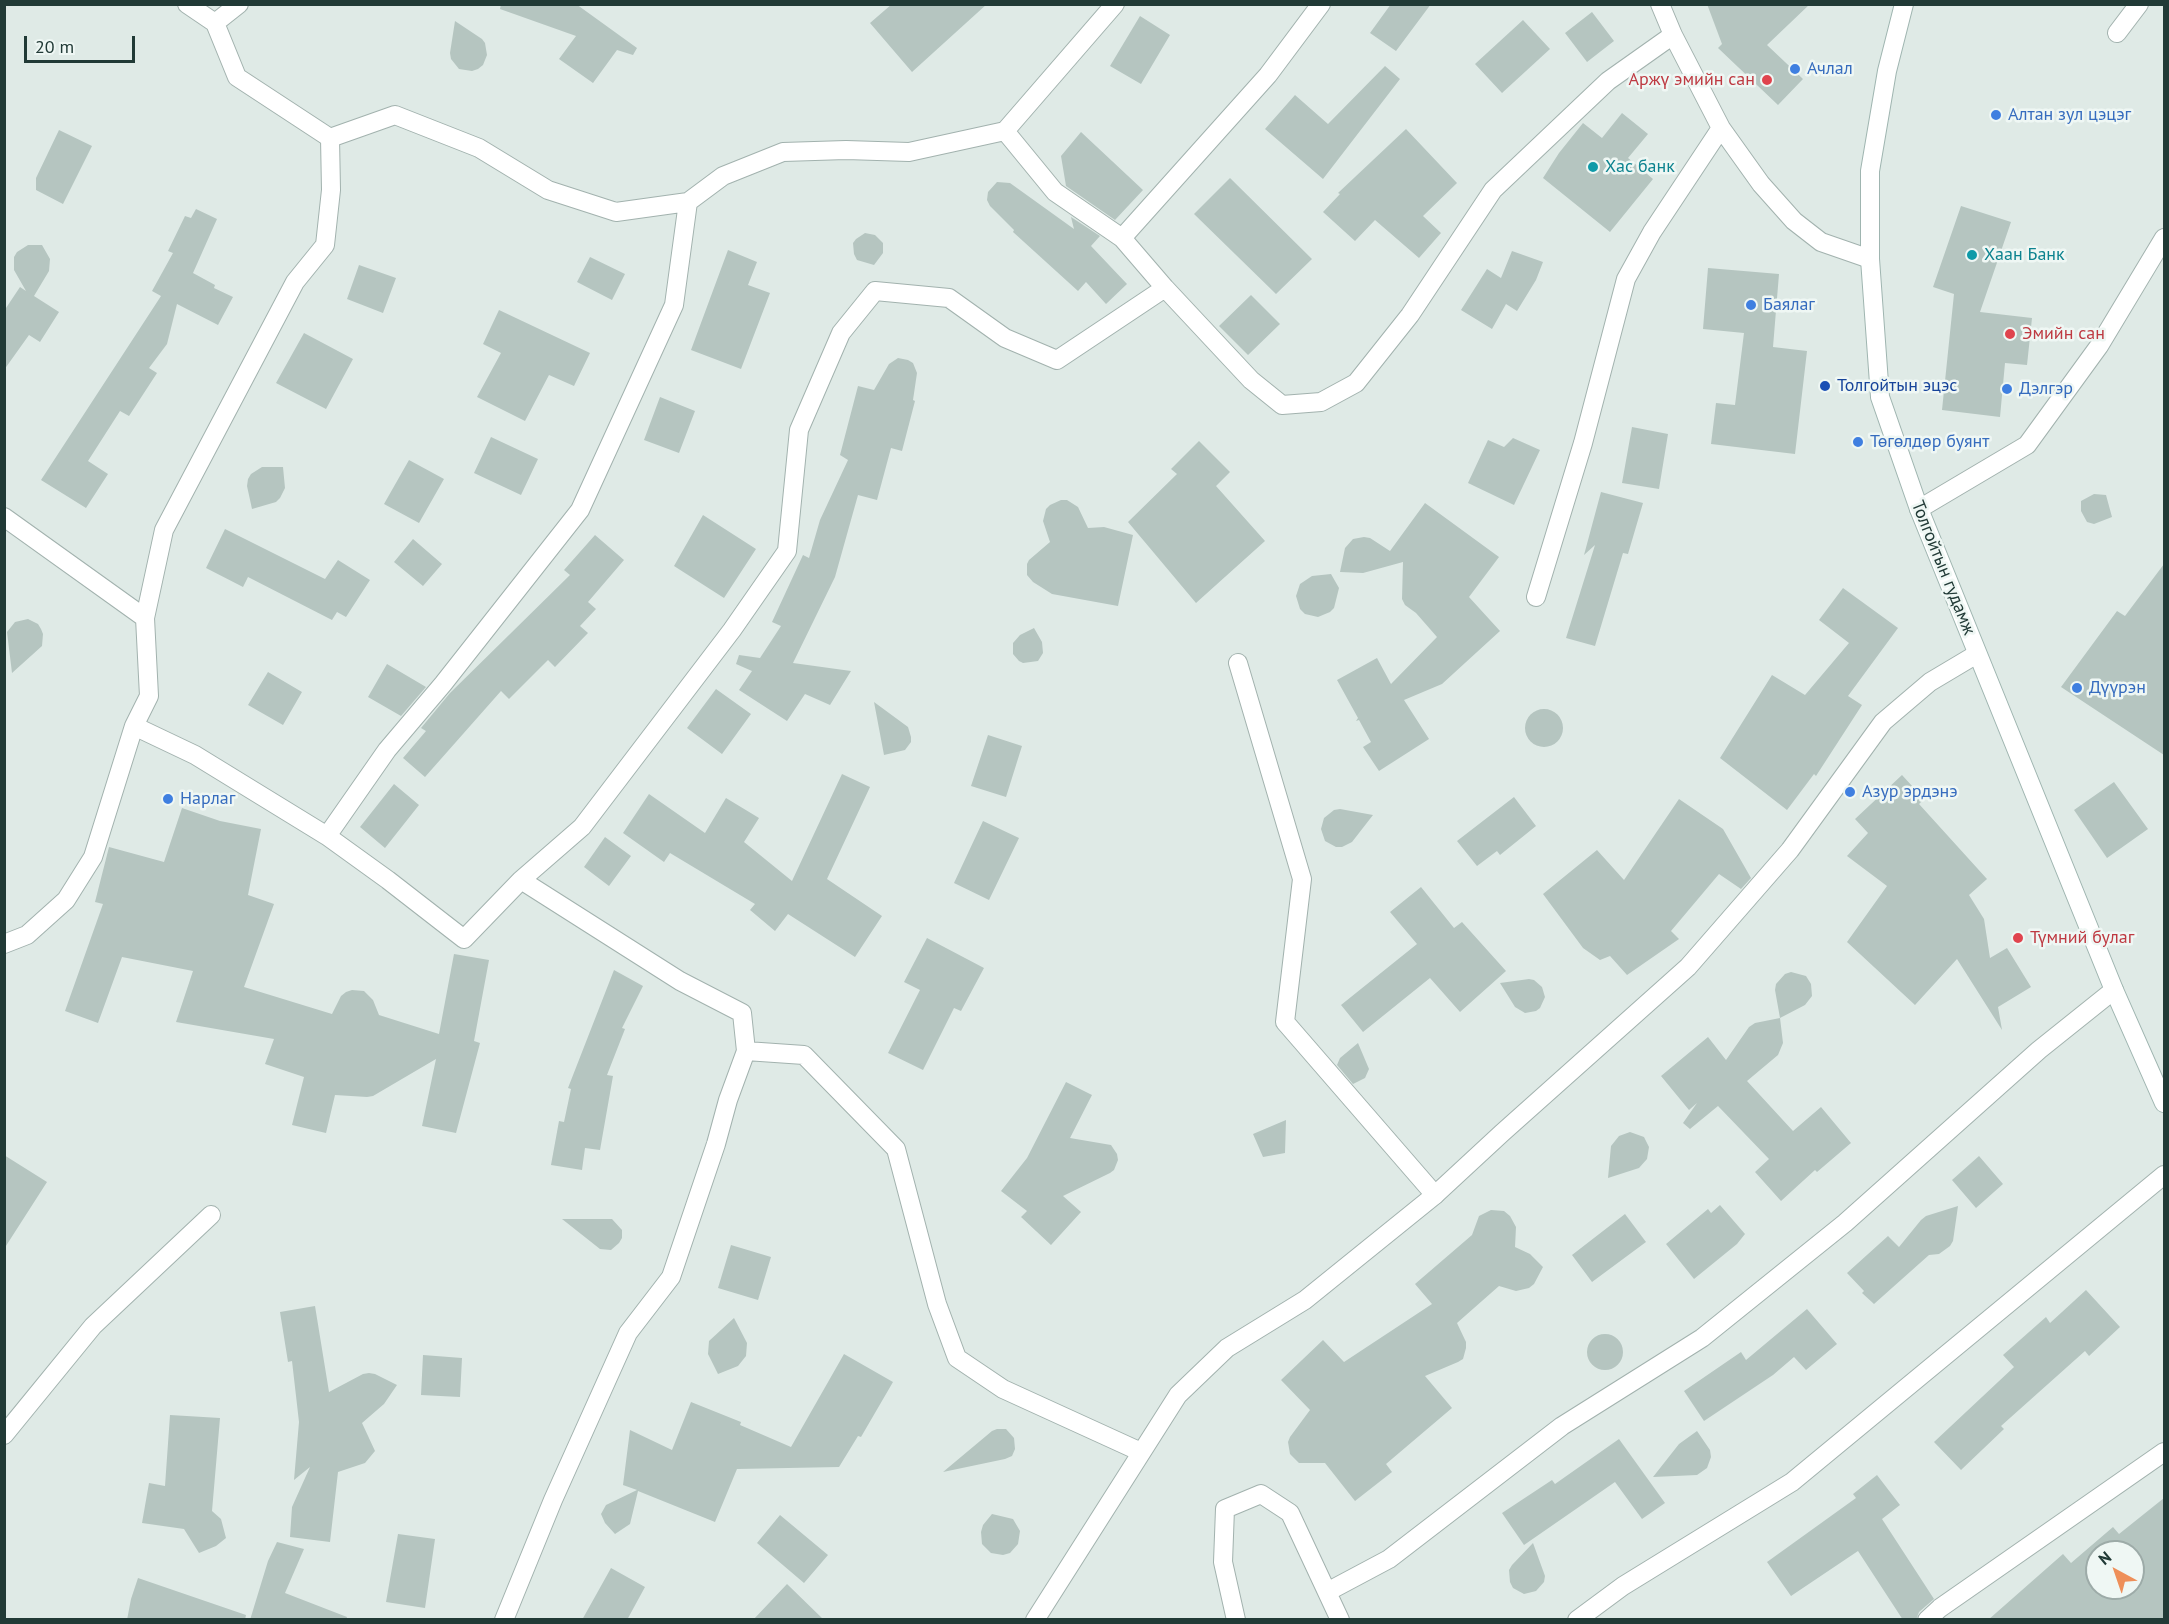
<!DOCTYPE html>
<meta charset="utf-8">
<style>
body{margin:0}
#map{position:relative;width:2169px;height:1624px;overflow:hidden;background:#dfeae6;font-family:"PT Sans",sans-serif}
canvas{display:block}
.frame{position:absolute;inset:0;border:6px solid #213a36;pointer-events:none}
.north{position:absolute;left:2085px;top:1540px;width:60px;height:60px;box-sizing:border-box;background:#eff7f4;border:2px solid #9daba8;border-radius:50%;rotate:320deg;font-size:16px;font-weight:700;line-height:24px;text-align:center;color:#213a36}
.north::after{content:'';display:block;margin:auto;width:21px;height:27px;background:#ee8f59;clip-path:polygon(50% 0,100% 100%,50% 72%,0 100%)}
.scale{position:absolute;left:24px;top:36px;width:111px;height:27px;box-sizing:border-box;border:3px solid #213a36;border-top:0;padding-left:8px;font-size:18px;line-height:21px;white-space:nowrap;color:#213a36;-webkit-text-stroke:4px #eff7f4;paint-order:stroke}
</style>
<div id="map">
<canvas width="2169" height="1624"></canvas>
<div class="frame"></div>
<div class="north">N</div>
<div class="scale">20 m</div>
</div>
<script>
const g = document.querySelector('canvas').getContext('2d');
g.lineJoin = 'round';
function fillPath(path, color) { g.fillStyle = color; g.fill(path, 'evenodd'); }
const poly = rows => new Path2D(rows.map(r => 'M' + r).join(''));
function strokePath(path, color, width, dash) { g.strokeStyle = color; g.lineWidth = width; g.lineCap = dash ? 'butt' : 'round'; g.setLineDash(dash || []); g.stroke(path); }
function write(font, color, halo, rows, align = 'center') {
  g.font = font + ' "PT Sans",sans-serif'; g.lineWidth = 5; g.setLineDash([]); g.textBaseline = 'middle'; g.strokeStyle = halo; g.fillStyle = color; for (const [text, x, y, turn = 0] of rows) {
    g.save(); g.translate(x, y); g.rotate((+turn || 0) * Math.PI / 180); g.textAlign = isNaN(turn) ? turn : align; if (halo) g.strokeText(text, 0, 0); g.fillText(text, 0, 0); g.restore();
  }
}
const building = poly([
 [501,4,576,4,637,48,633,55,617,50,593,83,559,59,576,36,500,9],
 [892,4,987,4,912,72,870,23],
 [1391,4,1431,4,1396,51,1370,33],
 [1707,4,1810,4,1767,45,1803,79,1778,105,1718,48,1722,44],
 [1592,12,1614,41,1587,62,1565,33],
 [1140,16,1170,35,1141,84,1110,66],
 [1523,20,1550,49,1502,93,1475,64],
 [455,21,482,39,485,43,487,55,483,65,478,69,472,71,459,69,451,59,450,53],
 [1385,66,1400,79,1323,179,1265,129,1295,95,1328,124],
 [1622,113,1648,134,1628,158,1653,179,1610,232,1543,178,1559,153,1583,123,1602,138],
 [1406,129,1457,183,1423,216,1441,233,1419,258,1375,220,1355,241,1323,212,1340,194,1338,193],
 [59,130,92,146,63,204,36,190,36,178],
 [1081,132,1143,190,1115,220,1066,186,1061,156],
 [1230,178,1312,259,1276,294,1194,214],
 [997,182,1010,183,1074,229,1071,217,1100,236,1091,246,1127,284,1106,304,1086,282,1078,291,1013,232,1014,230,990,206,987,200,988,192],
 [1961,206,2011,222,1980,312,2032,318,2027,365,2005,363,2000,417,1942,410,1954,294,1933,287],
 [196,209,217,219,193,273,215,285,214,288,233,297,218,325,177,304,167,344,149,368,157,373,129,416,120,411,88,461,108,474,86,508,41,480,161,296,152,291,173,253,168,251,185,216,191,218],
 [865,233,875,235,883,243,883,253,874,265,857,260,854,254,853,243,856,239],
 [28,245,42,245,50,259,49,271,34,296,59,312,40,342,29,335,4,370,4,311,20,287,26,291,14,270,14,257,17,252],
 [728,250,757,262,748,285,770,293,741,369,691,350],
 [1512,251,1543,262,1536,280,1517,311,1506,304,1492,329,1461,310,1487,269,1501,278],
 [590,257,625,274,612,300,577,282],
 [359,265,396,278,383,313,347,299],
 [1708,268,1779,274,1773,347,1807,351,1795,454,1711,444,1716,403,1735,405,1744,333,1703,329],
 [1251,295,1280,324,1248,355,1219,326],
 [499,310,590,353,574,386,549,375,525,421,477,397,501,353,483,344],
 [304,333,353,359,326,409,276,383],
 [898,358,908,360,913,363,917,373,913,400,915,401,902,451,891,448,877,500,858,495,835,577,793,663,851,671,830,705,805,694,787,721,739,690,752,671,736,664,739,655,760,658,781,626,772,622,803,555,809,558,820,520,848,460,840,455,858,386,874,390,889,364],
 [660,397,695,411,679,453,644,440],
 [1632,427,1668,434,1659,489,1622,483],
 [491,437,538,459,521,495,474,473],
 [1513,438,1540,450,1514,505,1468,483,1488,440,1504,447],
 [1199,441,1230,472,1216,486,1265,541,1196,603,1128,522,1177,474,1171,469],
 [409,460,444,479,419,523,384,504],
 [262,467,283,467,285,488,280,498,276,502,252,509,247,486,248,479,251,474],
 [1601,492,1643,503,1628,554,1623,553,1595,646,1566,638,1595,545,1584,555],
 [2094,494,2106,495,2112,517,2094,524,2087,522,2081,511,2081,501],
 [1061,500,1067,500,1078,507,1088,528,1104,527,1133,535,1118,606,1052,594,1033,582,1027,575,1027,564,1029,560,1050,542,1043,521,1046,509,1050,505],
 [1425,503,1499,557,1469,597,1500,631,1442,684,1404,700,1429,739,1379,771,1363,747,1371,742,1359,720,1356,721,1358,718,1337,680,1377,658,1391,684,1437,637,1416,613,1405,605,1402,599,1403,562,1363,573,1340,572,1345,548,1353,539,1364,537,1370,538,1390,551],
 [703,515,756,549,724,598,674,566],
 [225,529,325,579,338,560,370,580,346,617,337,612,332,620,248,577,243,587,206,568],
 [595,535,624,560,588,602,596,609,580,626,588,633,555,667,548,660,509,699,501,691,425,777,403,758,426,731,421,728,450,693,570,575,564,570],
 [413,539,442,564,423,586,394,562],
 [2164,564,2164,755,2061,687,2117,611,2125,616],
 [1331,574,1339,588,1334,608,1330,612,1318,617,1305,614,1300,609,1296,596,1300,584,1312,576],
 [1843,588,1898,628,1848,696,1862,705,1816,776,1814,774,1787,810,1720,758,1772,675,1805,695,1849,643,1819,620],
 [28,619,38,624,41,629,43,634,42,646,12,673,7,632,15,622],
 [1034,628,1042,642,1043,653,1038,661,1023,663,1019,661,1013,654,1013,643,1020,635],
 [387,664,426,687,401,716,368,697],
 [268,672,302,692,283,725,248,705],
 [716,689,751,714,722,754,687,728],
 [874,702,908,727,911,737,911,742,905,750,884,755],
 '1525 728a19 19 0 1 1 38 0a19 19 0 1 1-38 0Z',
 [988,735,1022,746,1006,797,971,786],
 [842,774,870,787,827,879,882,916,855,957,788,914,775,931,750,910,755,904,670,853,664,862,623,833,649,794,705,833,726,798,759,818,744,842,792,881],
 [1902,775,1924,799,1919,804,1987,879,1969,895,1984,919,1990,958,2007,948,2031,987,1998,1007,2002,1030,1957,959,1915,1005,1847,942,1887,886,1847,856,1868,833,1855,819],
 [2114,782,2148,829,2107,858,2074,810],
 [394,784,419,805,385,848,360,827],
 [1514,797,1536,826,1500,855,1497,851,1477,866,1457,841],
 [1679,799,1723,829,1751,878,1741,889,1719,874,1671,931,1679,939,1627,975,1610,956,1600,960,1583,948,1543,894,1597,850,1624,880],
 [182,808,220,821,261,829,248,895,274,904,244,987,332,1014,341,996,346,992,352,990,364,991,373,1000,379,1015,439,1034,454,954,489,960,474,1041,480,1043,456,1133,422,1126,436,1059,373,1096,367,1097,335,1095,326,1133,292,1125,304,1077,265,1064,274,1039,176,1022,193,971,122,957,98,1023,65,1011,103,904,95,902,109,847,164,862],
 [1340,809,1373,815,1352,842,1342,847,1336,847,1325,841,1321,829,1324,818,1334,810],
 [983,821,1019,838,989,900,954,883],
 [605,837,631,856,609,886,584,867],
 [1421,887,1454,928,1462,922,1506,971,1460,1012,1430,978,1363,1032,1341,1005,1417,944,1390,912],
 [927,938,984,968,961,1011,954,1008,923,1070,888,1053,920,990,904,982],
 [614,970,643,986,622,1028,625,1029,607,1075,613,1076,600,1150,585,1148,582,1170,551,1165,559,1121,564,1122,571,1089,568,1088],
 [1791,972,1806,976,1811,984,1812,996,1805,1005,1780,1018,1783,1043,1778,1055,1747,1081,1793,1131,1821,1107,1851,1143,1817,1172,1815,1170,1781,1201,1755,1172,1769,1159,1718,1106,1690,1129,1683,1123,1697,1103,1689,1110,1661,1076,1708,1037,1726,1060,1749,1027,1755,1023,1780,1018,1775,990,1776,984,1785,974],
 [1529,979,1534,980,1542,987,1545,997,1540,1008,1536,1011,1525,1013,1515,1007,1500,983],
 [1358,1043,1369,1069,1365,1078,1353,1084,1337,1065,1340,1058],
 [1066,1082,1092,1095,1070,1138,1111,1145,1117,1154,1118,1160,1114,1170,1110,1173,1063,1196,1081,1212,1051,1245,1021,1217,1027,1211,1001,1191,1027,1158],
 [1286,1120,1285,1153,1263,1157,1253,1134],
 [1630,1132,1644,1137,1649,1147,1647,1159,1639,1168,1608,1178,1611,1146,1619,1136],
 [4,1155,47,1182,4,1249],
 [1979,1156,2003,1184,1976,1208,1952,1180],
 [1720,1205,1745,1234,1737,1244,1694,1279,1666,1244,1708,1209,1711,1213],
 [1958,1206,1953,1241,1950,1246,1939,1254,1929,1255,1874,1304,1862,1293,1864,1291,1847,1273,1888,1236,1899,1247,1921,1220,1926,1216],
 [1491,1210,1504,1211,1510,1216,1516,1227,1515,1247,1530,1254,1543,1267,1534,1284,1529,1288,1516,1291,1499,1286,1457,1323,1466,1342,1466,1348,1463,1359,1458,1362,1425,1376,1452,1408,1386,1464,1392,1472,1355,1501,1325,1463,1299,1463,1290,1454,1288,1442,1290,1437,1310,1410,1281,1380,1323,1340,1344,1362,1432,1304,1415,1284,1472,1235,1479,1216],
 [1625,1214,1646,1242,1592,1282,1572,1255],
 [562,1219,612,1219,622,1230,622,1238,619,1243,611,1250,600,1249],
 [731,1245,771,1257,758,1300,718,1288],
 [2086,1290,2120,1327,2089,1356,2085,1351,2001,1426,2004,1429,1961,1470,1934,1442,2014,1367,2003,1355,2046,1317,2050,1323],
 [315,1306,329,1392,363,1374,369,1373,375,1374,397,1385,384,1404,362,1423,375,1451,365,1463,338,1472,330,1542,290,1537,292,1507,310,1467,294,1480,299,1422,292,1361,288,1362,280,1312],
 [1807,1309,1837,1344,1806,1370,1794,1357,1773,1375,1704,1421,1684,1391,1741,1352,1746,1360],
 [734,1318,747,1343,746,1356,738,1366,718,1374,708,1354,709,1341],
 '1587 1352a18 18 0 1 1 36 0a18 18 0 1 1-36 0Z',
 [844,1354,893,1382,861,1437,858,1436,839,1467,737,1469,715,1522,638,1491,630,1524,615,1534,605,1523,601,1514,606,1505,637,1490,623,1485,630,1430,672,1450,691,1402,741,1422,740,1425,791,1447],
 [423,1355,462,1358,460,1397,421,1395],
 [170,1415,220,1418,212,1511,221,1519,226,1538,216,1546,199,1553,184,1529,142,1523,149,1483,165,1486],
 [997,1429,1006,1429,1014,1438,1015,1449,1012,1456,1005,1459,943,1472,992,1431],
 [1697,1431,1710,1450,1711,1457,1707,1468,1697,1475,1653,1477,1679,1444],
 [1619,1439,1665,1503,1642,1519,1615,1482,1524,1545,1502,1513,1552,1480,1555,1484],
 [1877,1475,1900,1505,1882,1519,1934,1599,1919,1612,1916,1620,1903,1620,1858,1551,1791,1596,1767,1562,1856,1498,1853,1494],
 [2164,1498,2164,1620,1988,1620,2063,1554,2071,1563,2113,1527,2119,1534],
 [2097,1552,2133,1552,2133,1588,2097,1588],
 [992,1514,1013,1519,1020,1531,1018,1544,1010,1553,1003,1555,991,1553,982,1544,981,1532,983,1525],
 [780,1515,828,1555,804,1583,757,1543],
 [398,1534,435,1539,425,1608,386,1602],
 [277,1542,304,1549,285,1593,347,1617,346,1620,250,1620,268,1561],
 [1533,1543,1545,1576,1544,1582,1536,1591,1524,1594,1513,1588,1510,1582,1509,1570,1512,1565],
 [611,1568,645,1587,627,1620,582,1620],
 [138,1578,246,1615,245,1620,127,1620,131,1599],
 [787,1584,824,1620,753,1620]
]);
const minor = poly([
 [1660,4,1673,35,1721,128,1761,184,1794,221,1821,242,1870,259],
 [215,23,239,4],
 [2117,33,2139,4],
 [1005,131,1115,4],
 [330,138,395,115,479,148,548,190,616,212,688,202,723,176,783,152,846,150,909,152,1005,131,1055,192,1122,238,1165,288,1251,380,1282,405,1321,402,1356,383,1410,315,1493,190,1608,81,1673,35],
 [1122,238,1268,75,1321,4],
 [1919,509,2027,445,2099,346,2164,238],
 [4,517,145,618],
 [1536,597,1583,443,1626,279,1652,232,1721,128],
 [1238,663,1302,879,1285,1022,1435,1195],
 [134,726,195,755,327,836,388,880,464,939,521,880,582,827,732,630,787,551,799,430,841,333,875,291,949,298,1005,338,1057,360,1165,288],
 [327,836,387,750,443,684,580,510,674,305,688,202],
 [4,944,27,935,66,900,93,857,134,726,149,696,145,618,164,530,295,282,325,245,331,190,330,138,237,77,215,23,187,4],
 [746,1051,804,1055,896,1149,937,1304,957,1358,1003,1389,1141,1452],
 [4,1435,93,1326,211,1215],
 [1327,1592,1389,1559,1562,1426,1702,1338,1845,1223,2039,1050,2114,990],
 [504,1620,553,1500,628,1333,671,1277,716,1144,728,1100,746,1051,742,1013,680,981,521,880],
 [1236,1620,1223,1562,1225,1509,1261,1494,1290,1513,1340,1620],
 [1577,1620,1623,1586,1792,1482,2164,1175],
 [1927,1620,1940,1608,2164,1452]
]);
const tertiary = poly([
 [1035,1620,1178,1395,1227,1348,1305,1300,1435,1195,1502,1133,1688,967,1790,850,1883,722,1930,682,1977,654]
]);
const secondary = poly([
 [1904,4,1887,71,1870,171,1870,259,1880,397,1919,509,2114,990,2164,1103]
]);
const markers = [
 [1795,69,6,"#3f7fe0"],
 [1767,80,6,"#e0444e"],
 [1996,115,6,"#3f7fe0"],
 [1593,167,6,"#0f9aa8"],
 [1972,255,6,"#0f9aa8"],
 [1751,305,6,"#3f7fe0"],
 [2010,334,6,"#e0444e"],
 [1825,386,6,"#1a4fb4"],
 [2007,389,6,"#3f7fe0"],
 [1858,442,6,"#3f7fe0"],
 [2077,688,6,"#3f7fe0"],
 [1850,792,6,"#3f7fe0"],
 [168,799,6,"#3f7fe0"],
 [2018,938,6,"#e0444e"]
];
const shopNames = [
 ["Ачлал",1807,69],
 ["Алтан зул цэцэг",2008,115],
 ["Баялаг",1763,305],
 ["Дэлгэр",2019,389],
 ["Төгөлдөр буянт",1870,442],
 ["Дүүрэн",2089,688],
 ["Азур эрдэнэ",1862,792],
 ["Нарлаг",180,799]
];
const healthNames = [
 ["Аржү эмийн сан",1755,80,"right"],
 ["Эмийн сан",2022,334],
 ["Түмний булаг",2030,938]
];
const cultureNames = [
 ["Хас банк",1605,167],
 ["Хаан Банк",1984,255]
];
const transitNames = [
 ["Толгойтын эцэс",1837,386]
];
const streetNames = [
 ["Толгойтын гудамж",1943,568,68]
];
fillPath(building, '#b5c5c0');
strokePath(minor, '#a2b2ae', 20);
strokePath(tertiary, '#a2b2ae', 20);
strokePath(secondary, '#9fb5b0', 20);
strokePath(minor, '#fff', 18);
strokePath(tertiary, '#fff', 18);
strokePath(secondary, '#fff', 18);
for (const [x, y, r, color] of markers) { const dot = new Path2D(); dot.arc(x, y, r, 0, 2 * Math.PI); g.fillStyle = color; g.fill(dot); strokePath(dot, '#eff7f4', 2); }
write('18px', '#366cbe', '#eff7f4', shopNames, 'left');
write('18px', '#be3a42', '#eff7f4', healthNames, 'left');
write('18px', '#0d838f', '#eff7f4', cultureNames, 'left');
write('18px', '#164399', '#eff7f4', transitNames, 'left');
write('18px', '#213a36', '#eff7f4', streetNames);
</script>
